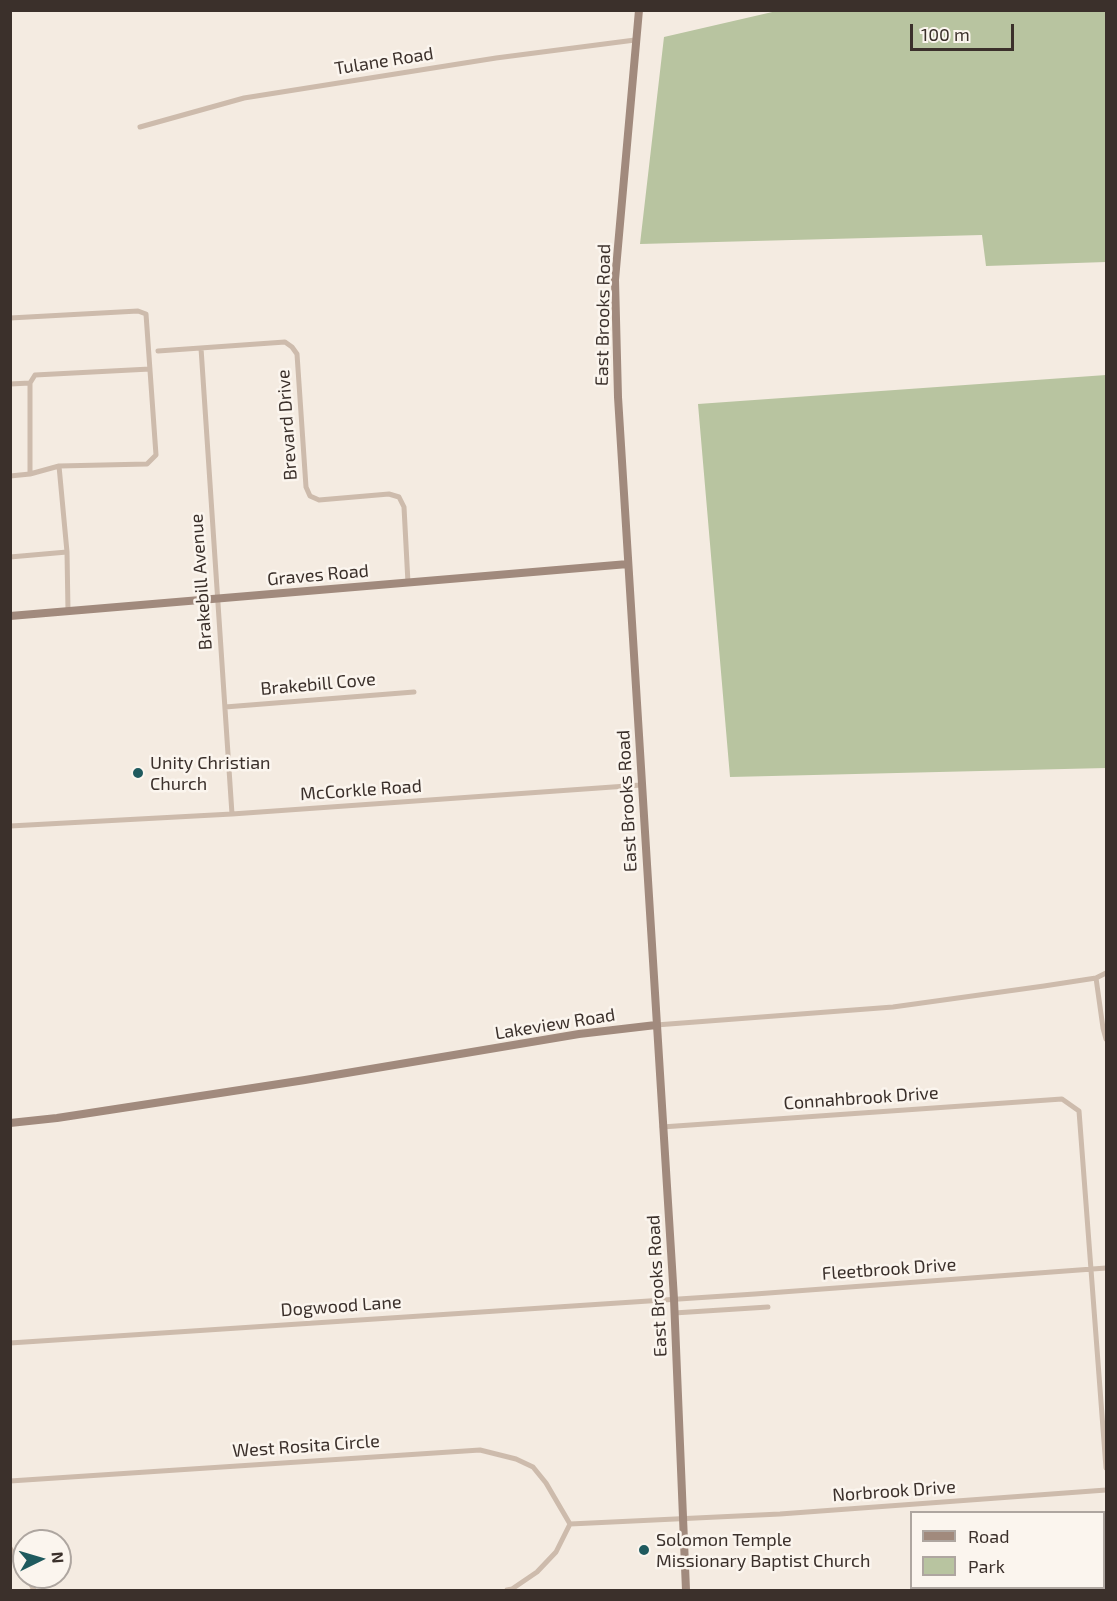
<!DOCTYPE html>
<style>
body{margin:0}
#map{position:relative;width:1117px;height:1601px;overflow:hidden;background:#f4ebe1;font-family:"Exo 2",sans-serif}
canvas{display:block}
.frame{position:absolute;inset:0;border:12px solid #3b302b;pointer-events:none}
.legend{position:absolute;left:910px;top:1511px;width:195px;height:78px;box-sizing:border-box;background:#fbf5ee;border:2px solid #aea6a0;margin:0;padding:8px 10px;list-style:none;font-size:18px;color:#3b302b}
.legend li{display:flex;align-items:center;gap:12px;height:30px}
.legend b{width:30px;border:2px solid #aea6a0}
.north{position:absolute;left:12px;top:1529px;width:60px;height:60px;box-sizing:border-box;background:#fbf5ee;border:2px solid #aea6a0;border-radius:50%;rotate:85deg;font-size:16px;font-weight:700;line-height:24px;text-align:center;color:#3b302b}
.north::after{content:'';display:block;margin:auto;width:21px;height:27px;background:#1f5a5e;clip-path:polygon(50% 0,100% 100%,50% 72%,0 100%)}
.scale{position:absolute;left:910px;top:24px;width:104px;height:27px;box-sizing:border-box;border:3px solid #3b302b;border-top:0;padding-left:8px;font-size:18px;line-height:21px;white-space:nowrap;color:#3b302b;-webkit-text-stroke:4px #fbf5ee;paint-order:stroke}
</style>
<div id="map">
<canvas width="1117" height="1601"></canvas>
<div class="frame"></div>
<ul class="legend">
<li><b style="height:8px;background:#a18a7d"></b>Road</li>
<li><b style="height:16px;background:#b8c4a0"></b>Park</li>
</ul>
<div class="north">N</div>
<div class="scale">100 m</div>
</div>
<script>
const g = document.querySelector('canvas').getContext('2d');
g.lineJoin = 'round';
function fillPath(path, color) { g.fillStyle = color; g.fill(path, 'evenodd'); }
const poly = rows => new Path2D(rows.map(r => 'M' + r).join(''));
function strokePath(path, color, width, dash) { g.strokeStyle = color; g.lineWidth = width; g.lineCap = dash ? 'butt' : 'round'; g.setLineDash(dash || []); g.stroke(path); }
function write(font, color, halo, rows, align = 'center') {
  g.font = font + ' "Exo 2",sans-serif'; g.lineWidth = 5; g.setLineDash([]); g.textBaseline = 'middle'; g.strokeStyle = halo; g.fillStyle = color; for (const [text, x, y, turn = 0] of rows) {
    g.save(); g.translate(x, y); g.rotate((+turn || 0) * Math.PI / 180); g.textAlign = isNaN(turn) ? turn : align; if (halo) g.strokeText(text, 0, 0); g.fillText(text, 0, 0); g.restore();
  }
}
const green = poly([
 [781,10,1106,11,1106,262,986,266,982,235,640,244,664,37],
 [1106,375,1106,768,730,777,698,404]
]);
const street = poly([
 [140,127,244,98,496,58,635,40],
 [10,318,138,311,146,314,156,455,147,464,59,466,30,474,10,476],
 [201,348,232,814],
 [158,351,285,342,292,347,297,354,306,487,310,496,319,500,389,494,399,497,404,507,408,583],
 [30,383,30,474],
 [10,384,30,383,35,375,150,369],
 [59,466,67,552,68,611],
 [10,557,67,552],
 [225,707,414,692],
 [10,826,232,814,641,785],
 [1096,978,1103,1028,1106,1039],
 [656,1025,893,1007,1044,986,1096,978,1106,973],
 [662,1127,1062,1099,1079,1111,1106,1468],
 [674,1313,768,1307],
 [10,1343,755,1294,1106,1268],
 [10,1481,480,1450,516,1459,533,1467,546,1483,570,1524],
 [570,1524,780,1514,1106,1490],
 [10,1548,24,1572],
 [27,1577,34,1590],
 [507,1590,512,1589,537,1572,556,1552,570,1524]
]);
const secondary = poly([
 [639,10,615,280,618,397,674,1299,686,1590],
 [10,616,628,564],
 [10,1123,57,1118,305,1080,579,1034,656,1025]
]);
const markers = [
 [138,773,6,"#1f5a5e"],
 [644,1550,6,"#1f5a5e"]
];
const streetNames = [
 ["Tulane Road",384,61,-9],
 ["East Brooks Road",603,315,-89],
 ["Brevard Drive",287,425,-94],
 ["Graves Road",318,575,-5],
 ["Brakebill Avenue",201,582,-94],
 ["Brakebill Cove",318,684,-5],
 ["McCorkle Road",361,790,-4],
 ["East Brooks Road",627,801,-93],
 ["Lakeview Road",555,1024,-9],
 ["Connahbrook Drive",861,1098,-4],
 ["Fleetbrook Drive",889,1269,-4],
 ["East Brooks Road",657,1286,-93],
 ["Dogwood Lane",341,1306,-4],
 ["West Rosita Circle",306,1446,-4],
 ["Norbrook Drive",894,1491,-4]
];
const poiNames = [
 ["Unity Christian",150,763],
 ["Church",150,784],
 ["Solomon Temple",656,1540],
 ["Missionary Baptist Church",656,1561]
];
fillPath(green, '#b8c4a0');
strokePath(street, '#cdbbac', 5);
strokePath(secondary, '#a18a7d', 8);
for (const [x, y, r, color] of markers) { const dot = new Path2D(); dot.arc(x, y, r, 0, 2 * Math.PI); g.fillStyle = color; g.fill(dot); strokePath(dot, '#fbf5ee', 2); }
write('18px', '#3b302b', '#fbf5ee', streetNames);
write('18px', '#3b302b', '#fbf5ee', poiNames, 'left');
</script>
